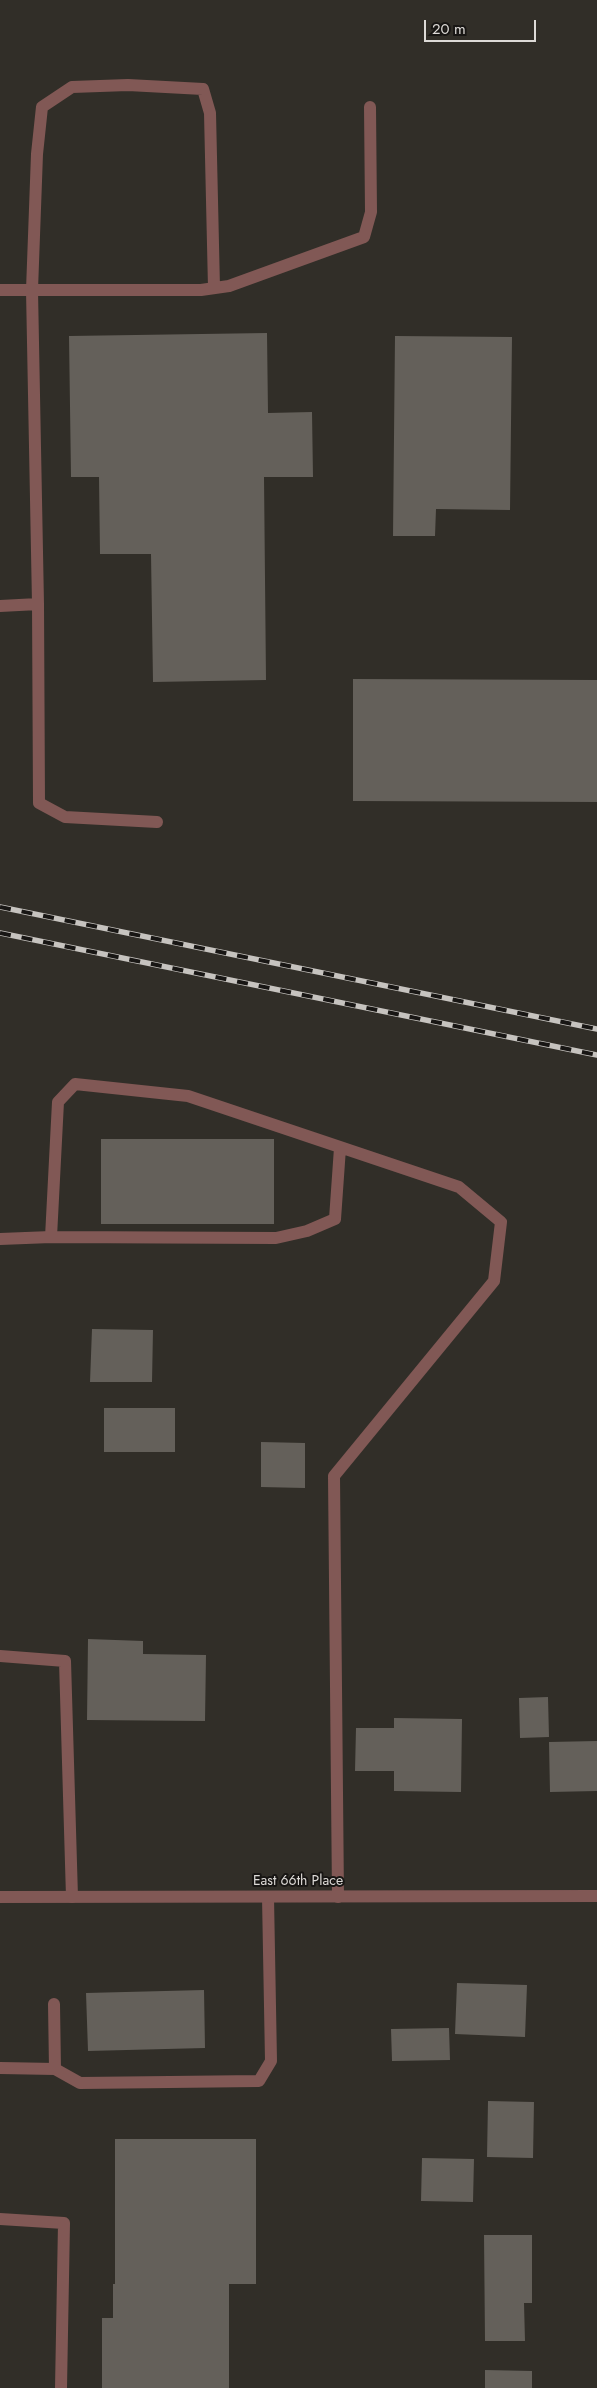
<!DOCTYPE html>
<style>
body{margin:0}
#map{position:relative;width:597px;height:2388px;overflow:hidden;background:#312e28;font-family:Jost,sans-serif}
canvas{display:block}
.scale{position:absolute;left:424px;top:20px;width:112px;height:22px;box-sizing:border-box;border:2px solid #dddad7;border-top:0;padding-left:6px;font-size:15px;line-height:18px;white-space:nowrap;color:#dddad7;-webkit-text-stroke:4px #181614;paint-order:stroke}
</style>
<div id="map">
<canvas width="597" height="2388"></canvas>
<div class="scale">20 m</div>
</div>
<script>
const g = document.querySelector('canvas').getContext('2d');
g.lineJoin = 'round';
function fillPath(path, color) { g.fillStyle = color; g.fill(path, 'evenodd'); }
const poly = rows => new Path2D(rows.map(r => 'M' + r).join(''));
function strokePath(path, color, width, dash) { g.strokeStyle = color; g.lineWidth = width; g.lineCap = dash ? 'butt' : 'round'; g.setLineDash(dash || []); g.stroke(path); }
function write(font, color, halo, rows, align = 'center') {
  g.font = font + ' Jost,sans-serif'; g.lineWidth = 4; g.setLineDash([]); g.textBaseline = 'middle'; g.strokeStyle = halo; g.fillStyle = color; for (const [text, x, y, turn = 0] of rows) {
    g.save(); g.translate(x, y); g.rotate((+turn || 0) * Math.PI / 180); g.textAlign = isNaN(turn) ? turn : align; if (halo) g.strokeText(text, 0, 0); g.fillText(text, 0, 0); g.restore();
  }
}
const building = poly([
 [267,333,268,413,312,412,313,477,264,477,266,680,153,682,151,554,100,554,99,477,71,477,69,336],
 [395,336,512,337,510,510,436,509,435,536,393,536],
 [353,679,597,680,597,802,353,801],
 [101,1139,274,1139,274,1224,101,1224],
 [92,1329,153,1330,152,1382,90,1382],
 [104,1408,175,1408,175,1452,104,1452],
 [261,1442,305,1443,305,1488,261,1487],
 [88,1639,143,1641,143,1654,206,1655,205,1721,87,1720],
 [548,1697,549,1737,520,1738,519,1698],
 [394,1718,462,1719,461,1792,394,1791,394,1771,355,1771,356,1728,394,1728],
 [597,1741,597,1791,550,1792,549,1742],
 [457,1983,527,1985,525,2037,455,2034],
 [204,1990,205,2048,88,2051,86,1993],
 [449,2028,450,2060,392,2061,391,2029],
 [488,2101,534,2102,533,2158,487,2157],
 [115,2139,256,2139,256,2284,229,2284,229,2388,102,2388,102,2318,113,2318,113,2284,115,2284],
 [422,2158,474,2159,473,2202,421,2201],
 [484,2235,532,2235,532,2303,524,2303,525,2341,485,2341],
 [485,2370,532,2371,532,2388,485,2388]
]);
const lane = poly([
 [0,290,201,290,229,286,364,237,371,212,370,107],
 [38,604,39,803,65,817,157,822],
 [0,606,38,604,32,290,37,154,42,107,72,87,128,85,203,89,210,113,214,288],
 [51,1237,276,1238,307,1231,335,1219,340,1148],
 [0,1239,51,1237,58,1102,75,1084,188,1096,459,1187,501,1222,494,1281,334,1476,338,1897],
 [0,1656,65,1661,72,1897],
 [54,2004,55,2069],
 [0,2068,55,2069,80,2083,259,2081,271,2061,268,1897],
 [0,2219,64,2223,61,2388]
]);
const street = poly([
 [0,1897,597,1896]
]);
const rail = poly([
 [0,907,597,1029],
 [0,933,597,1055]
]);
const streetNames = [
 ["East 66th Place",298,1882]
];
fillPath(building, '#64605a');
strokePath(lane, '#815855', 12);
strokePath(street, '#815855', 12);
strokePath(rail, '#c6c3bf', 5.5);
strokePath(rail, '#181614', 4, [11]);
write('14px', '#dddad7', '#181614', streetNames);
</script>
